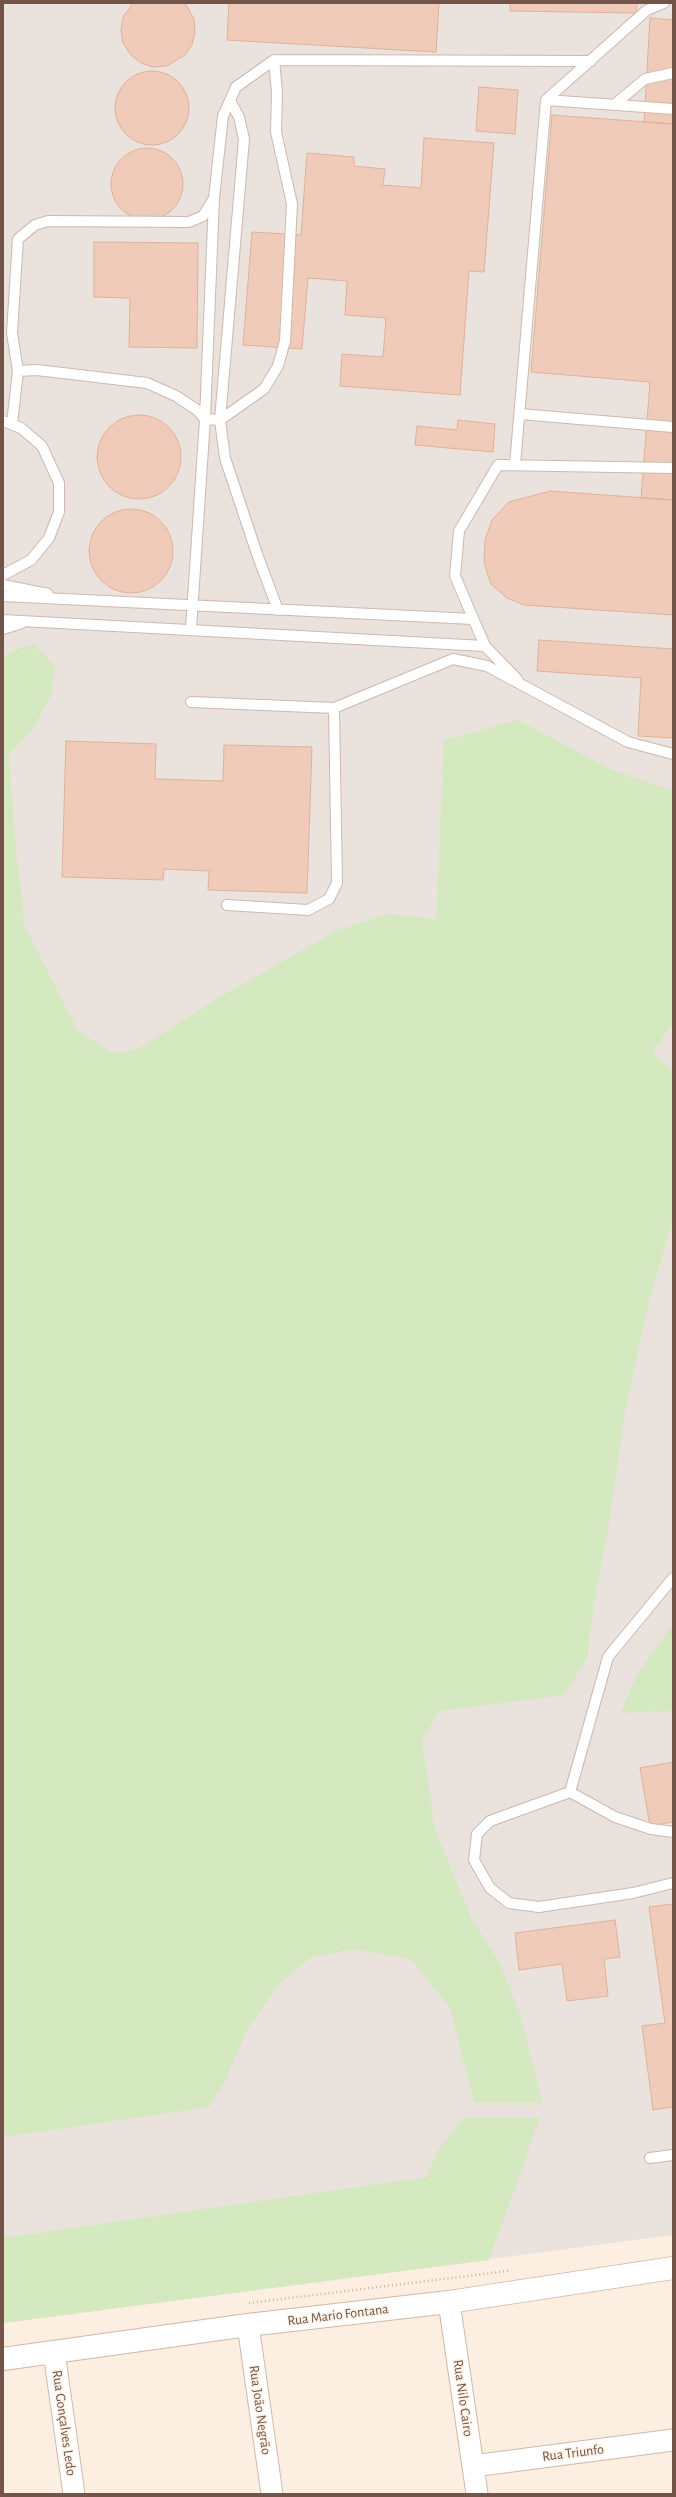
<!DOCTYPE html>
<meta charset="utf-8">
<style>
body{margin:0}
#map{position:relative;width:676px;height:2497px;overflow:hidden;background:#fcefe1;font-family:"Alegreya Sans",sans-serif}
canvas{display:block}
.frame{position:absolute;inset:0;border:4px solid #725448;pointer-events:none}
</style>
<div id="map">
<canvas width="676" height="2497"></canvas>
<div class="frame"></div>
</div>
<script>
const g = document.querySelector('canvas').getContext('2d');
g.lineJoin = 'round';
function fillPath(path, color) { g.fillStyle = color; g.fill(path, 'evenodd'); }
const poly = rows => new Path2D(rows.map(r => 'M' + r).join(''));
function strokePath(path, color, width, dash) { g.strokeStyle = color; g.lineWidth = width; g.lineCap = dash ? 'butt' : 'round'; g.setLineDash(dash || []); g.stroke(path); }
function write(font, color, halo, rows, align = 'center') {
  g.font = font + ' "Alegreya Sans",sans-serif'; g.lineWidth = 3; g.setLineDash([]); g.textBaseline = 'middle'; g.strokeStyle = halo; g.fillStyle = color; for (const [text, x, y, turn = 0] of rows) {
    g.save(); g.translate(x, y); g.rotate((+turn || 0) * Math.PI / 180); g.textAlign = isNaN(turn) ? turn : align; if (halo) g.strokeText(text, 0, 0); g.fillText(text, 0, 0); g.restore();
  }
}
const industrial = poly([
 [3,3,673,3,673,2235,3,2323]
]);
const green = poly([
 [35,644,55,668,51,695,33,728,9,755,15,839,25,927,78,1031,113,1053,138,1049,218,998,338,930,387,914,436,919,444,740,518,720,612,770,673,791,673,1023,652,1052,673,1072,673,1219,649,1300,625,1411,609,1524,594,1602,587,1658,564,1695,438,1711,422,1741,435,1830,472,1919,500,1964,520,2014,542,2103,474,2102,450,2008,411,1959,353,1949,310,1958,280,1983,248,2028,226,2079,209,2107,3,2137,3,657,12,651],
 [673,1624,673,1711,620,1713,637,1675],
 [464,2118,540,2118,489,2260,3,2323,3,2238,427,2177,438,2150]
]);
const building = poly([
 [133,3,183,3,187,6,194,19,195,32,192,45,185,55,167,66,153,67,141,63,131,55,123,43,121,30,123,17,133,3],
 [229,3,439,3,436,52,227,40,229,3],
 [510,3,637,3,636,13,510,11,510,3],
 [650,18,673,20,673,124,644,122,650,18],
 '115 108a37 37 0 1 1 74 0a37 37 0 1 1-74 0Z',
 [479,87,518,90,515,134,476,131,479,87],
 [552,115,673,124,673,500,641,498,650,382,531,372,552,115],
 [424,138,494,143,484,272,469,271,460,395,340,386,342,354,383,357,386,318,345,315,347,281,308,278,302,349,243,345,252,232,301,235,307,153,354,157,354,166,385,169,383,185,421,188,424,138],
 '111 184a36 36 0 1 1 72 0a36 36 0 1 1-72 0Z',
 [94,242,198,243,197,348,129,347,130,298,94,297,94,242],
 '97 457a42 42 0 1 1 84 0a42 42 0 1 1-84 0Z',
 [458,420,495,424,493,452,415,445,417,426,457,430,458,420],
 [550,491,673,500,673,615,524,605,507,598,491,584,484,563,485,540,492,520,509,502,550,491],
 '89 551a42 42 0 1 1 84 0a42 42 0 1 1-84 0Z',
 [539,640,673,649,673,738,638,736,641,678,537,671,539,640],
 [66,741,156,744,155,779,223,781,224,745,312,747,307,893,208,890,209,871,164,869,163,880,62,877,66,741],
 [673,1762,673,1822,650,1826,640,1768,673,1762],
 [673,1904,673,2107,653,2110,642,2026,665,2023,649,1907,673,1904],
 [615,1920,620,1957,604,1959,608,1996,567,2001,562,1964,519,1970,515,1933,615,1920]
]);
const path = poly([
 [249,2303,508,2271]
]);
const lane = poly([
 [546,100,647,10,664,3],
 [230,101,239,117,244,139,220,420,225,458,257,554,278,610],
 [615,104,645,79,673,73],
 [214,198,203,216,189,222,48,221,35,225,18,239,12,333,18,371,37,370,147,383,176,396,197,410,205,419,220,420,264,389,278,366,285,341,292,204,276,132,277,92,274,60],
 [520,414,673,427],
 [3,421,21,428,42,446,59,483,59,512,49,538,31,560,3,575],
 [12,424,18,371],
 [515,465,546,100,673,109],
 [3,585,48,594],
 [3,596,473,619],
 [3,620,485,646],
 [3,629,22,623],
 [191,629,205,419,214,198,223,116,236,87,274,60,591,61],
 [517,679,485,646,455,576,459,531,498,465,673,468],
 [191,702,334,708,453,659,487,666,628,742,673,754],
 [227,905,308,910,329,899,337,883,334,708],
 [673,1578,608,1657,570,1792,615,1817,651,1829,673,1832],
 [570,1792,490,1821,477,1834,474,1860,490,1888,509,1903,539,1907,633,1893,673,1883],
 [650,2158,673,2155]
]);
const street = poly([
 [449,2302,477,2494],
 [248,2325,272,2494],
 [54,2352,74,2494],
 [473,2466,673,2440]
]);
const secondary = poly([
 [3,2359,248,2325,449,2302,673,2268]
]);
const streetNames = [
 ["Rua Mario Fontana",338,2315,-7],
 ["Rua Nilo Cairo",463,2398,82],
 ["Rua João Negrão",260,2410,82],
 ["Rua Gonçalves Ledo",64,2423,82],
 ["Rua Triunfo",573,2453,-7]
];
fillPath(industrial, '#eae2dc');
fillPath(green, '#d4e9c0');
fillPath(building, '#f1cbb9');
strokePath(building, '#e3b09a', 1);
strokePath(lane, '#cfb8ab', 12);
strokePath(street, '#cfb8ab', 23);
strokePath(secondary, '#d1b7a8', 24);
strokePath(path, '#d5ae9d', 2.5, [1, 3]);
strokePath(lane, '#fff', 10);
strokePath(street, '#fff', 21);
strokePath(secondary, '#fff', 22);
write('14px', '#725448', '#fff3e7', streetNames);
</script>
